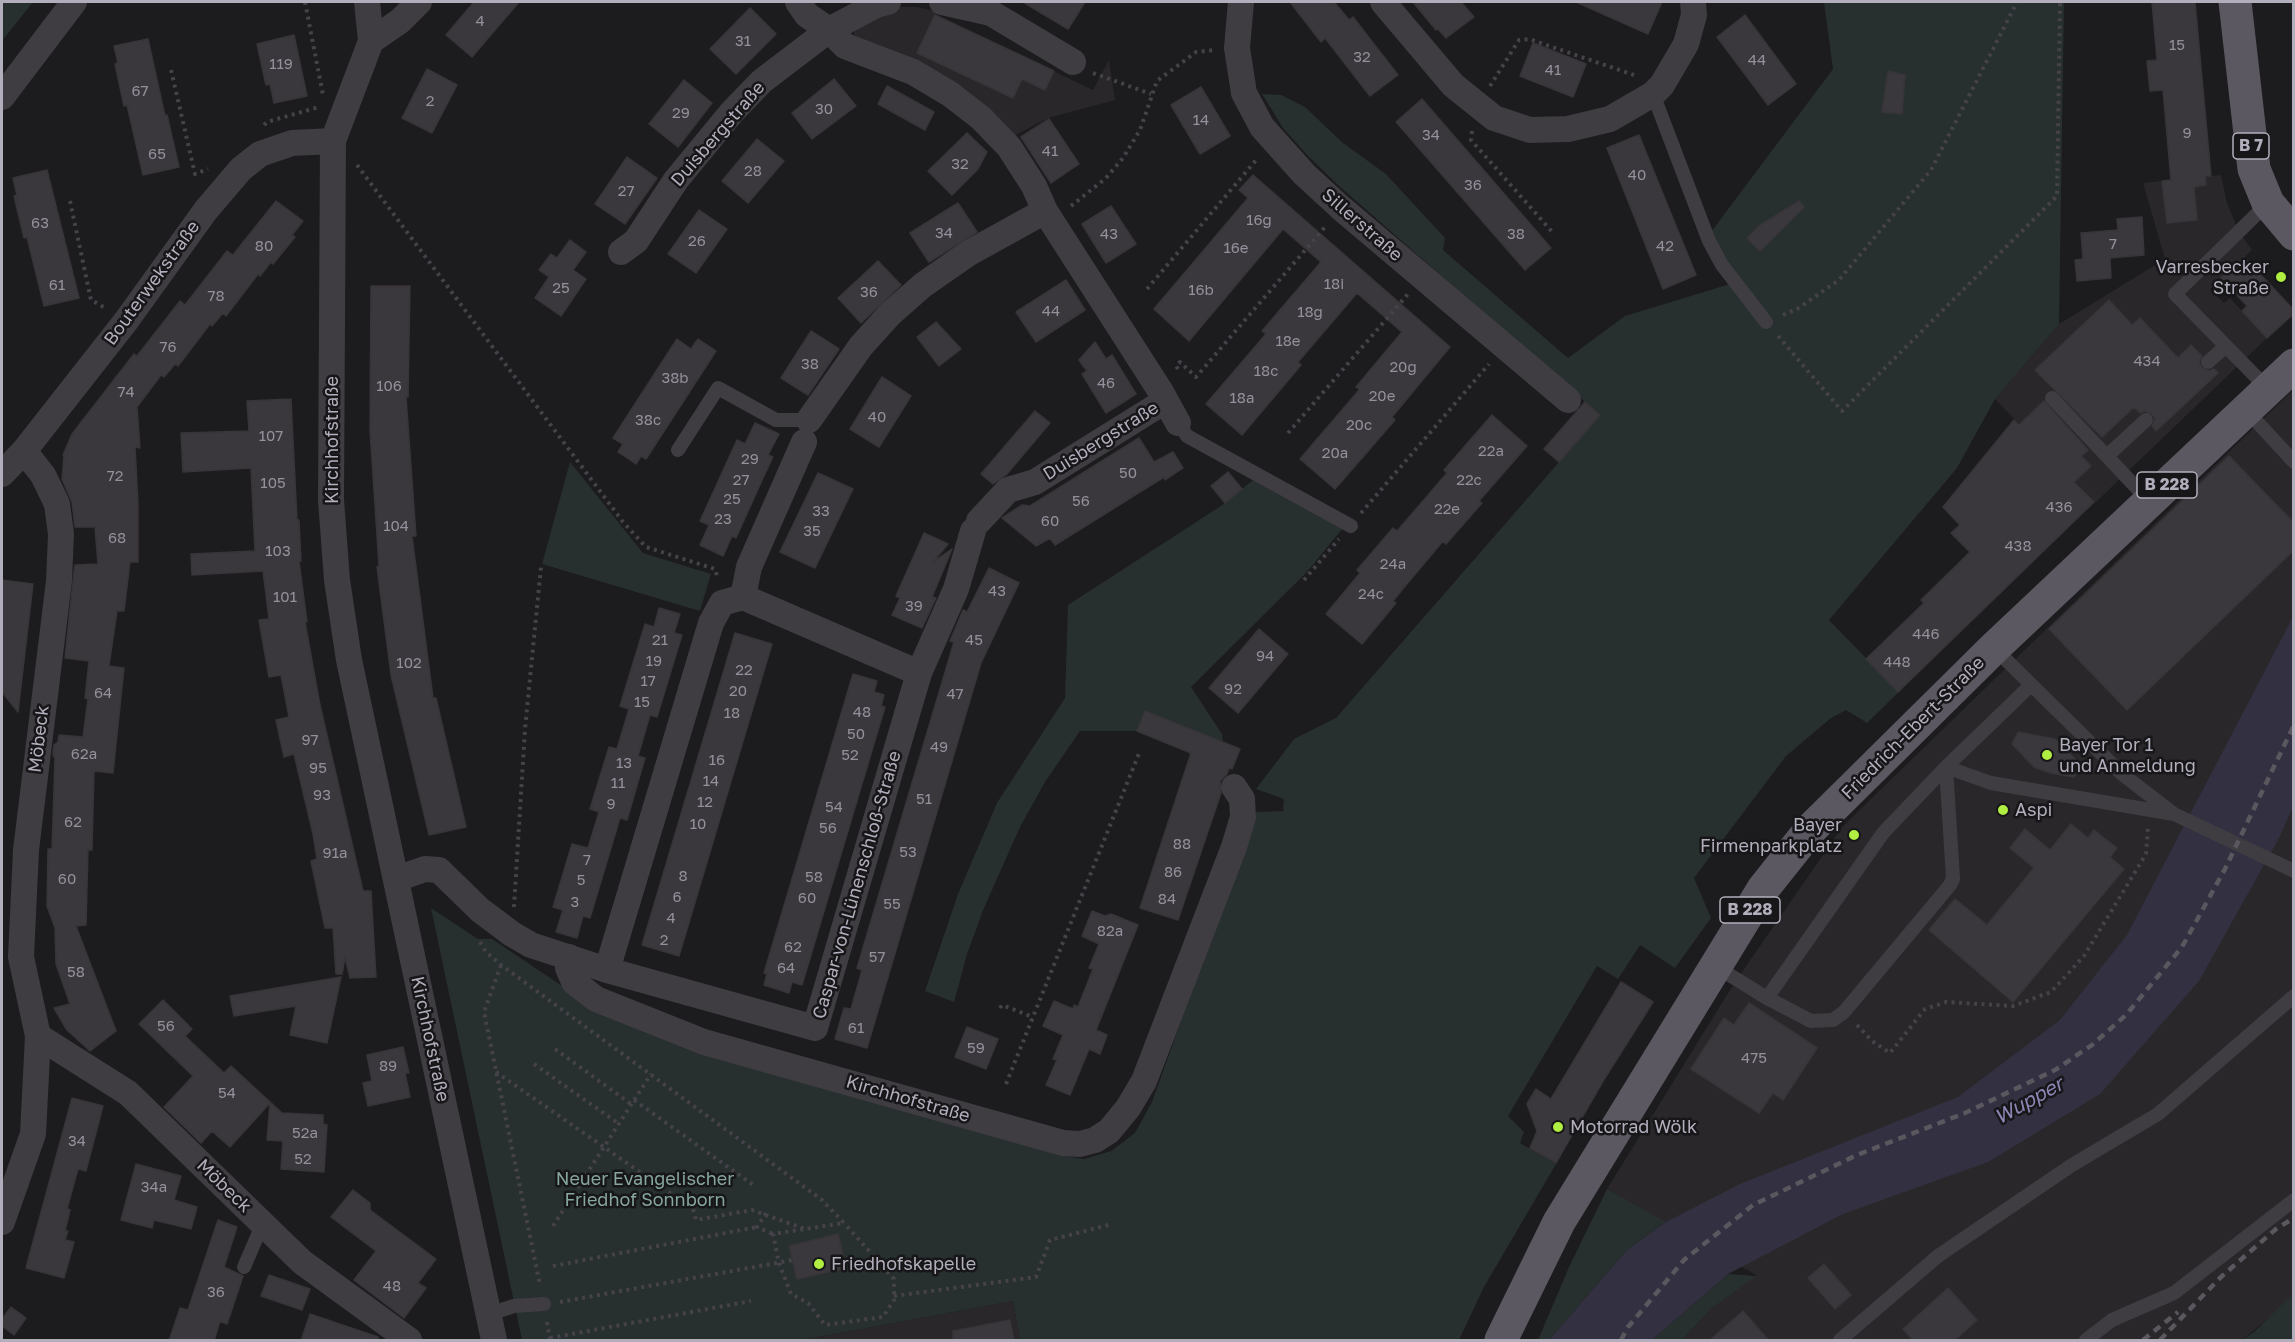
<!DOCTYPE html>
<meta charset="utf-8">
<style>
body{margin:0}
#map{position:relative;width:2295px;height:1342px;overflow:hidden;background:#1c1b1d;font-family:"Golos Text",sans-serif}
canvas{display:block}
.frame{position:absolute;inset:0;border:3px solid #b3aebc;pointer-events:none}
</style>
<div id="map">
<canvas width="2295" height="1342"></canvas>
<div class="frame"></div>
</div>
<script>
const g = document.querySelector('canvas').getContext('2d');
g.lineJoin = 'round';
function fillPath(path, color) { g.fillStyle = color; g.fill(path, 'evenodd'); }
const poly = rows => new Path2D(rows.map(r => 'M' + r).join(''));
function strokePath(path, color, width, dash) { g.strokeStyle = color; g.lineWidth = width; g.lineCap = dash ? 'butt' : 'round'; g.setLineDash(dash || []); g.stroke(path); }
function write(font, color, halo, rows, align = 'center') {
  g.font = font + ' "Golos Text",sans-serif'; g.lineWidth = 5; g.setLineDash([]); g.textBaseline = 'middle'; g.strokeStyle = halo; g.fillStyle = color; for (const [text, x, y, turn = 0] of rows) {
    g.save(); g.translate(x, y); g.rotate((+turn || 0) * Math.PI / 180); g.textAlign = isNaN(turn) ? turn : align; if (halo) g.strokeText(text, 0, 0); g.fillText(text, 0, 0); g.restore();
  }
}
const built = poly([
 [899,7,917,7,934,11,936,15,1093,90,1109,60,1115,100,1048,118,1014,136,854,35,853,29,878,13],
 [2221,175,2227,203,2238,230,2252,250,2210,289,2224,303,2230,298,2267,338,2095,503,1995,399,2059,324,2165,259,2143,183],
 [2293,390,2293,1298,2242,1340,1682,1340,1711,1309,1756,1275,1607,1189,1735,982,1843,826],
 [1013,1301,1020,1340,802,1340]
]);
const green = poly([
 [2,2,33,2,2,41],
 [1824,2,2064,2,2059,324,1995,399,1957,468,1829,620,1899,692,1867,723,1846,710,1831,718,1786,756,1694,878,1711,918,1675,968,1640,945,1618,979,1597,966,1508,1116,1524,1132,1520,1143,1556,1164,1484,1287,1459,1340,1020,1340,1013,1301,802,1340,522,1340,431,908,478,939,492,939,595,1008,1066,1156,1084,1159,1111,1151,1135,1133,1152,1102,1256,812,1283,811,1284,799,1256,789,1294,739,1336,718,1600,415,1338,185,1308,156,1283,128,1262,94,1281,95,1305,107,1343,143,1386,174,1445,238,1443,250,1568,358,1625,316,1730,284,1705,240,1833,69],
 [570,462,643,553,711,574,700,611,542,564],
 [1253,480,1311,509,1343,528,1306,573,1191,687,1222,734,1223,742,1146,711,1137,731,1080,731,1045,782,1020,827,984,908,967,954,954,1002,925,991,958,894,997,803,1065,698,1068,605,1224,504],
 [1607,1189,1666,1222,1627,1250,1549,1340,1538,1340,1569,1267],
 [1728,1274,1756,1276,1711,1309,1682,1340,1652,1340],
 [2293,1294,2293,1340,2242,1340,2254,1332]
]);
const water = poly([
 [2293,617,2293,807,2279,838,2199,981,2100,1094,1988,1162,1843,1214,1728,1274,1652,1340,1549,1340,1627,1250,1666,1222,1740,1184,1958,1097,2060,1020,2127,935]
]);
const building = poly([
 [474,2,519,2,472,57,446,35,474,2],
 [1023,2,1085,2,1068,29,1023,2],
 [1290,2,1334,2,1349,20,1353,17,1398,75,1370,96,1325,38,1321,42,1290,2],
 [1413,2,1461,2,1474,17,1446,38,1438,29,1436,30,1413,2],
 [1576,2,1662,2,1648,34,1576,2],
 [2152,2,2195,2,2211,176,2205,176,2206,185,2194,187,2197,220,2167,223,2162,181,2171,180,2163,90,2150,91,2147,61,2157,60,2152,2],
 [750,8,776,34,736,74,710,49,750,8],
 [935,15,1054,71,1045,90,1022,79,1013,98,917,53,935,15],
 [1745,15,1796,84,1768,105,1717,37,1745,15],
 [294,35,307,96,274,103,270,84,266,85,257,44,294,35],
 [148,39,165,116,167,115,179,167,143,175,127,105,124,106,115,64,118,63,114,46,148,39],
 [1533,43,1586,64,1573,97,1520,76,1533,43],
 [427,69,457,85,432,133,402,118,427,69],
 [1888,71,1905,75,1902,114,1882,112,1888,71],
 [834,79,856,106,812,139,792,113,834,79],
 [684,80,712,103,678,147,649,124,684,80],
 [887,86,934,112,925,130,878,104,887,86],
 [1201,87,1230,136,1200,154,1171,105,1201,87],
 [1422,99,1551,248,1525,270,1396,122,1422,99],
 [1049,119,1079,164,1051,183,1021,137,1049,119],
 [967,133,987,152,978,169,952,195,928,171,967,133],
 [1639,135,1696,275,1663,289,1607,148,1639,135],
 [757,139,784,161,748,203,722,181,757,139],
 [627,157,657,178,625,224,595,204,627,157],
 [47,170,79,298,44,306,27,237,24,238,14,196,17,195,13,178,47,170],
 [1253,175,1450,347,1392,417,1395,420,1335,489,1300,459,1360,389,1356,387,1402,332,1357,293,1298,362,1301,365,1242,435,1206,404,1266,334,1262,331,1321,262,1283,229,1189,341,1154,309,1248,198,1239,190,1253,175],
 [276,201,303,221,292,235,295,237,273,264,271,262,260,276,258,274,226,316,223,313,212,326,210,324,178,366,175,364,164,377,161,375,137,407,140,448,135,447,138,503,138,562,130,562,124,611,117,611,109,666,124,668,113,773,94,771,92,850,88,850,86,925,76,926,116,1031,90,1051,67,1030,54,1008,70,1004,56,964,55,928,47,906,48,849,52,849,55,758,53,755,54,745,58,742,59,735,83,737,88,699,85,698,89,661,65,658,74,572,75,565,98,564,95,527,75,527,72,502,62,479,64,456,63,455,72,434,134,354,137,356,180,301,185,305,227,251,233,255,276,201],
 [1799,201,1804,207,1760,251,1747,238,1759,226,1799,201],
 [958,203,977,232,929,262,910,233,958,203],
 [1111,206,1136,244,1106,263,1082,224,1111,206],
 [699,210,727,229,696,273,668,254,699,210],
 [2142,217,2144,255,2110,258,2111,278,2077,281,2075,260,2083,259,2081,233,2118,230,2117,219,2142,217],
 [570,240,586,252,573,270,586,279,561,316,535,298,549,277,539,270,551,254,557,258,570,240],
 [2244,257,2291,307,2291,316,2267,338,2242,311,2247,306,2221,278,2244,257],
 [878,261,901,285,861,323,838,298,878,261],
 [1066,280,1085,310,1036,342,1016,312,1066,280],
 [371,286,410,286,408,397,406,397,416,536,412,536,433,698,436,698,466,827,429,835,391,675,377,567,379,566,370,430,371,286],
 [2109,300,2132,325,2140,318,2178,358,2191,345,2202,356,2199,363,2202,368,2209,371,2214,369,2218,373,2156,431,2152,426,2155,419,2152,414,2145,411,2140,413,2134,407,2102,437,2035,370,2109,300],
 [936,322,961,349,939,366,917,337,936,322],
 [811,331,839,349,808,395,781,378,811,331],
 [677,339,691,349,698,339,716,351,646,459,641,456,636,464,618,452,623,444,613,438,677,339],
 [1095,342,1106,359,1112,355,1136,394,1106,413,1082,374,1087,371,1079,360,1095,342],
 [882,377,911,396,879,447,850,429,882,377],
 [291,399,297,520,299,520,301,561,299,561,307,622,305,622,320,705,363,891,371,891,376,977,350,978,345,957,342,974,336,974,333,928,325,928,311,861,317,859,313,834,294,754,284,757,276,720,289,717,281,675,269,677,259,620,269,619,263,571,192,575,191,554,255,551,251,468,183,472,181,433,249,431,247,401,291,399],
 [2044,401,2088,450,2081,456,2091,466,2074,482,2094,502,1898,692,1866,659,1924,603,1921,600,1970,552,1951,533,1960,525,1943,507,2014,420,2019,425,2044,401],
 [1585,402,1600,415,1559,462,1544,449,1585,402],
 [1035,411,1050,423,1006,475,993,484,981,474,1035,411],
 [1492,415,1527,446,1479,501,1482,503,1446,544,1443,541,1406,585,1393,601,1396,603,1362,644,1326,614,1360,573,1357,570,1393,528,1397,531,1423,501,1447,473,1444,470,1492,415],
 [755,423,779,434,768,455,773,457,763,478,736,538,732,536,723,556,700,545,709,525,700,521,737,440,745,444,755,423],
 [1139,438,1154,462,1173,452,1183,468,1165,480,1164,477,1055,545,1050,538,1036,546,1002,518,1022,505,1030,506,1139,438],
 [2229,456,2294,523,2294,550,2127,710,2049,629,2229,456],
 [1228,472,1242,489,1225,503,1211,486,1228,472],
 [818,473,853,489,815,568,780,552,818,473],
 [924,533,948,544,933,562,952,549,932,597,936,598,922,628,892,615,900,598,896,596,924,533],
 [989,568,1019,583,981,663,867,1048,835,1039,844,1008,851,1009,862,970,857,968,954,642,950,641,963,610,967,612,989,568],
 [2,580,33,584,18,712,2,692,2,580],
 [659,608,680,614,674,633,682,635,657,717,650,715,638,756,645,758,627,820,620,818,590,918,583,916,577,938,556,932,563,910,553,907,572,844,588,848,599,812,590,809,609,747,617,749,629,709,620,706,645,624,654,627,659,608],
 [1259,629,1288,654,1238,713,1209,688,1259,629],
 [735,633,772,644,679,956,642,945,735,633],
 [853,674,877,681,874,692,884,695,881,706,885,707,802,985,792,982,789,993,764,985,767,974,764,973,853,674],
 [1145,711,1240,749,1232,769,1229,768,1227,774,1220,781,1221,793,1178,920,1140,908,1191,753,1137,731,1145,711],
 [2018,732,2055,739,2081,765,2074,777,2051,773,2034,767,2012,744,2018,732],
 [2071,824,2088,838,2094,830,2117,848,2110,857,2124,869,2013,1002,1929,930,1955,899,1987,925,2034,868,2010,848,2025,829,2050,850,2071,824],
 [1092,911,1105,916,1111,914,1138,925,1096,1030,1107,1035,1100,1054,1089,1049,1070,1095,1046,1085,1057,1060,1053,1059,1063,1035,1043,1026,1054,1001,1073,1009,1074,1005,1078,1007,1093,969,1089,968,1099,944,1082,936,1092,911],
 [341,977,327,1043,290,1035,296,1006,234,1016,230,996,341,977],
 [1621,982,1653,1002,1605,1078,1556,1163,1530,1148,1537,1131,1527,1104,1536,1089,1551,1099,1621,982],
 [163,1000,192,1029,185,1036,224,1073,231,1066,282,1113,323,1115,323,1124,327,1125,324,1172,281,1169,283,1141,267,1140,270,1103,230,1147,212,1131,201,1143,164,1107,193,1076,139,1024,163,1000],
 [1749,1003,1817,1048,1783,1100,1773,1093,1759,1113,1691,1069,1724,1018,1734,1025,1749,1003],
 [967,1027,998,1039,986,1069,955,1057,967,1027],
 [403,1047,409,1073,405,1073,410,1097,368,1106,363,1083,372,1081,367,1055,403,1047],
 [72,1098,103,1106,86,1171,78,1169,67,1209,70,1210,65,1231,68,1231,65,1240,74,1242,64,1278,26,1268,72,1098],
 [136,1164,181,1176,174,1200,197,1207,191,1229,154,1220,152,1228,121,1220,136,1164],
 [353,1190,370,1203,370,1210,436,1259,418,1283,426,1288,404,1318,354,1280,376,1251,331,1217,353,1190],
 [218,1220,237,1227,224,1267,243,1276,227,1324,220,1321,214,1341,169,1341,180,1308,188,1310,218,1220],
 [838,1234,846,1268,797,1279,789,1246,838,1234],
 [1824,1264,1851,1295,1835,1309,1808,1278,1824,1264],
 [269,1275,310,1289,302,1310,261,1296,269,1275],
 [1948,1288,1977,1320,1954,1341,1914,1341,1903,1329,1948,1288],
 [11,1307,26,1318,14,1335,2,1326,2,1319,11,1307],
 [1743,1311,1769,1341,1709,1341,1743,1311],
 [310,1314,378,1337,378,1341,301,1341,310,1314],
 [1010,1320,1014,1341,953,1341,953,1331,1010,1320]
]);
const path = poly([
 [305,2,323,95],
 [171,70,195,174,208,169],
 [1093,73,1151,94],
 [1490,86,1519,40,1529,39,1634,75],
 [264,125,267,122,319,107],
 [1472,131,1471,140,1554,234],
 [357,165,623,522,646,547,715,569,718,579],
 [70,201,91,300,107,309],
 [1071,206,1106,178,1123,158,1140,130,1157,81,1196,52,1215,50],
 [1147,289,1257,159],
 [1783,315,1797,309,1839,280,1931,170,2017,2],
 [1778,336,1842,411,2057,196,2060,2],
 [1178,369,1176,366,1180,362,1196,377,1325,227],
 [1288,433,1408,294],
 [1361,513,1489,364],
 [1304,580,1339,539],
 [514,907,525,729,541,567],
 [480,942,486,952,501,965,822,1200,844,1223,773,1234,779,1263,791,1294,808,1303,825,1325,883,1317,894,1300,894,1279,844,1223],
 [501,965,484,1012,540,1285],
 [1000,1008,1002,1005,1033,1017],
 [1857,1025,1872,1041,1890,1053,1925,1009,1946,1002,2013,1006,2051,992,2084,956,2146,854,2148,827],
 [555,1049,631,1104],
 [534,1064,619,1124],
 [496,1072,693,1209,696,1220,752,1210,805,1229],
 [1006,1084,1140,751],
 [634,1100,756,1187],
 [766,1213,757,1227,773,1234],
 [553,1226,651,1074],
 [553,1266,757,1227],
 [894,1296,1036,1277,1050,1240,1112,1224],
 [560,1302,793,1260],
 [547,1322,550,1340],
 [550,1338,751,1301]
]);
const lane = poly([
 [1653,94,1709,241,1722,265,1766,322],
 [2268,203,2175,294,2268,389],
 [2208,362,2226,346],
 [2052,398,2149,501],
 [2246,410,2294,462],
 [1178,423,1187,436,1351,526],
 [678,450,718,388,776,420,809,420],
 [2107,456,2146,420],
 [1994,648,2122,774,2174,814,2294,871],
 [1715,966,1767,998,1883,833,1946,767,1991,783,2174,814],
 [1767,998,1811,1021,1833,1020,1844,1012,1950,885,1953,879,1946,767,2031,685],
 [244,1267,263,1223],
 [489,1314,514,1306,544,1304],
 [1840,1340,1938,1256,2072,1165,2158,1114,2294,996],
 [2086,1340,2112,1320,2174,1293,2294,1200]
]);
const street = poly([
 [367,2,371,41,333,141,331,500,337,580,349,660,494,1340],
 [798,2,807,15,829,30,845,46,913,72,950,94,981,118,1009,147,1034,186,1045,211,1161,392,1178,423],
 [942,2,991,13,1073,62],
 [1241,2,1237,48,1244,93,1262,127,1304,174,1341,208,1568,400],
 [1383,2,1453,85,1494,118,1530,130,1568,129,1610,119,1653,94,1662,85,1686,44,1694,15,1693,2],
 [371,41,400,21,419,2],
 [2,97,74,2],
 [621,252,636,241,676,180,732,112,762,81,829,30,876,5,888,2],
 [809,420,861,346,890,314,923,285,969,253,1045,211],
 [2,474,24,451,126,321,206,210,241,169,260,154,292,143,333,141],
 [979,521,1008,490,1035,482,1165,401],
 [743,597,749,567,804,442],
 [919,673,956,589,973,531],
 [396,879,425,869,439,870,480,910,512,934,531,945,607,970,711,623,722,603,743,597,919,673,815,1028,607,970],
 [569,957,568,968,574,982,596,999,704,1042,1063,1143,1080,1144,1095,1140,1109,1131,1128,1108,1144,1081,1234,847,1243,817,1242,799,1234,787],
 [38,1036,128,1093,302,1262,409,1340],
 [2,1222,33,1134,38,1036,21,957,26,850,59,581,61,534,57,504,43,475,24,451]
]);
const primary = poly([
 [2235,2,2254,169,2268,203,2294,234],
 [1501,1340,1559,1222,1763,889,1810,830,1994,648,2294,365]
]);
const rail = poly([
 [1621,1340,1628,1327,1684,1260,1753,1205,1857,1155,1965,1113,2055,1070,2092,1045,2126,1015,2182,947,2225,869,2294,725],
 [2143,1340,2178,1312],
 [2160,1340,2221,1277,2276,1229,2294,1218]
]);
const markers = [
 [2281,277,6,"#b1ee42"],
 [2047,755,6,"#b1ee42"],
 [2003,810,6,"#b1ee42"],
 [1854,835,6,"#b1ee42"],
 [1558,1127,6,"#b1ee42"],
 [819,1264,6,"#b1ee42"]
];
const numberNames = [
 ["4",480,21],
 ["31",743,41],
 ["15",2177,45],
 ["32",1362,57],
 ["44",1757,60],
 ["119",281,64],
 ["41",1553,70],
 ["67",140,91],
 ["2",430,101],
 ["30",824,109],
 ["29",681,113],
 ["14",1201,120],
 ["9",2187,133],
 ["34",1431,135],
 ["41",1050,151],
 ["65",157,154],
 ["32",960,164],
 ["28",753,171],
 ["40",1637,175],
 ["36",1473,185],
 ["27",626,191],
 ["16g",1259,220],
 ["63",40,223],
 ["34",944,233],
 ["43",1109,234],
 ["38",1516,234],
 ["26",697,241],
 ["7",2113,244],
 ["80",264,246],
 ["42",1665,246],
 ["16e",1236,248],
 ["18i",1334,284],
 ["61",57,285],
 ["25",561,288],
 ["16b",1201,290],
 ["36",869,292],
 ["78",216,296],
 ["44",1051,311],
 ["18g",1310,312],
 ["18e",1288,341],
 ["76",168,347],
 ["434",2147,361],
 ["38",810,364],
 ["20g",1403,367],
 ["18c",1266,371],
 ["38b",675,378],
 ["46",1106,383],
 ["106",389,386],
 ["74",126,392],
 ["20e",1382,396],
 ["18a",1242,398],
 ["40",877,417],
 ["38c",648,420],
 ["20c",1359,425],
 ["107",271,436],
 ["22a",1491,451],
 ["20a",1335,453],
 ["29",750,459],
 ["50",1128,473],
 ["72",115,476],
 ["27",741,480],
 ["22c",1469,480],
 ["105",273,483],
 ["25",732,499],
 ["56",1081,501],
 ["436",2059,507],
 ["22e",1447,509],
 ["33",821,511],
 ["23",723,519],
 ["60",1050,521],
 ["104",396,526],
 ["35",812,531],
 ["68",117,538],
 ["438",2018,546],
 ["103",278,551],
 ["24a",1393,564],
 ["43",997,591],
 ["24c",1371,594],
 ["101",285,597],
 ["39",914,606],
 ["446",1926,634],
 ["21",660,640],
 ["45",974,640],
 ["94",1265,656],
 ["19",654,661],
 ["448",1897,662],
 ["102",409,663],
 ["22",744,670],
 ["17",648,681],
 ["92",1233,689],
 ["20",738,691],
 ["64",103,693],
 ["47",955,694],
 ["15",642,702],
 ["48",862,712],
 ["18",732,713],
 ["50",856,734],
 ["97",310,740],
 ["49",939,747],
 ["62a",84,754],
 ["52",850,755],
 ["16",717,760],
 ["13",624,763],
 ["95",318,768],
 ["14",711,781],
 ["11",618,783],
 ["93",322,795],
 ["51",924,799],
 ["12",705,802],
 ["9",611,804],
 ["54",834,807],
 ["62",73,822],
 ["10",698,824],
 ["56",828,828],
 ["88",1182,844],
 ["53",908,852],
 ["91a",335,853],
 ["7",587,860],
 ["86",1173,872],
 ["8",683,876],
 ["58",814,877],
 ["60",67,879],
 ["5",581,880],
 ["6",677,897],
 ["60",807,898],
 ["84",1167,899],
 ["3",575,902],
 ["55",892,904],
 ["4",671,918],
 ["82a",1110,931],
 ["2",664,940],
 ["62",793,947],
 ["57",877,957],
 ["64",786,968],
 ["58",76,972],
 ["56",166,1026],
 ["61",856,1028],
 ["59",976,1048],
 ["475",1754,1058],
 ["89",388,1066],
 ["54",227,1093],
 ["52a",305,1133],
 ["34",77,1141],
 ["52",303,1159],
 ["34a",154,1187],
 ["48",392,1286],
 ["36",216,1292]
];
const shields = [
 [2251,146,36],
 [2167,485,60],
 [1750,910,60]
];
const shieldNames = [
 ["B 7",2251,146],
 ["B 228",2167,485],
 ["B 228",1750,910]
];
const streetNames = [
 ["Duisbergstraße",718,134,-49],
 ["Sillerstraße",1362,225,41],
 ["Bouterwekstraße",152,283,-54],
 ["Kirchhofstraße",332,440,-90],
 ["Duisbergstraße",1101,441,-32],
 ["Friedrich-Ebert-Straße",1913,728,-45],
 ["Möbeck",39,739,-83],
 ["Caspar-von-Lünenschloß-Straße",857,885,-74],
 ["Kirchhofstraße",430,1039,78],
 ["Kirchhofstraße",908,1099,16],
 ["Möbeck",224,1186,44]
];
const poiNames = [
 ["Varresbecker",2269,267,"right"],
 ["Straße",2269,288,"right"],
 ["Bayer Tor 1",2059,745],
 ["und Anmeldung",2059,766],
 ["Aspi",2015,810],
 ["Bayer",1842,825,"right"],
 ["Firmenparkplatz",1842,846,"right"],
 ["Motorrad Wölk",1570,1127],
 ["Friedhofskapelle",831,1264]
];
const parkNames = [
 ["Neuer Evangelischer",645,1179],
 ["Friedhof Sonnborn",645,1200]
];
const waterNames = [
 ["Wupper",2029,1101,-29]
];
fillPath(built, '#29272a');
fillPath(green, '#27302e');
fillPath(water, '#333141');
fillPath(building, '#3a383c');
strokePath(building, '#383539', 1.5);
strokePath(path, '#454249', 4, [3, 4.5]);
strokePath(lane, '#3f3c42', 14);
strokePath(street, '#3f3c42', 26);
strokePath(primary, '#5c5861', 33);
strokePath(rail, '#5b575f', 4.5, [8, 6]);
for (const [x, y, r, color] of markers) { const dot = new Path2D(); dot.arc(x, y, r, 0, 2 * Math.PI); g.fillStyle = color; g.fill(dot); strokePath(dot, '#171618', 2); }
write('15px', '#95909c', null, numberNames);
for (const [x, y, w] of shields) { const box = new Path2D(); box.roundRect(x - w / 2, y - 13, w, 26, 4.5); g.fillStyle = '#171618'; g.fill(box); strokePath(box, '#b3aebc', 1.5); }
write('bold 16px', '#b3aebc', null, shieldNames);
write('18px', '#b3aebc', '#171618', streetNames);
write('18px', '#b3aebc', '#171618', poiNames, 'left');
write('18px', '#86a69e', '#171618', parkNames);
write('italic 20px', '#8e86b6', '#171618', waterNames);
</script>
